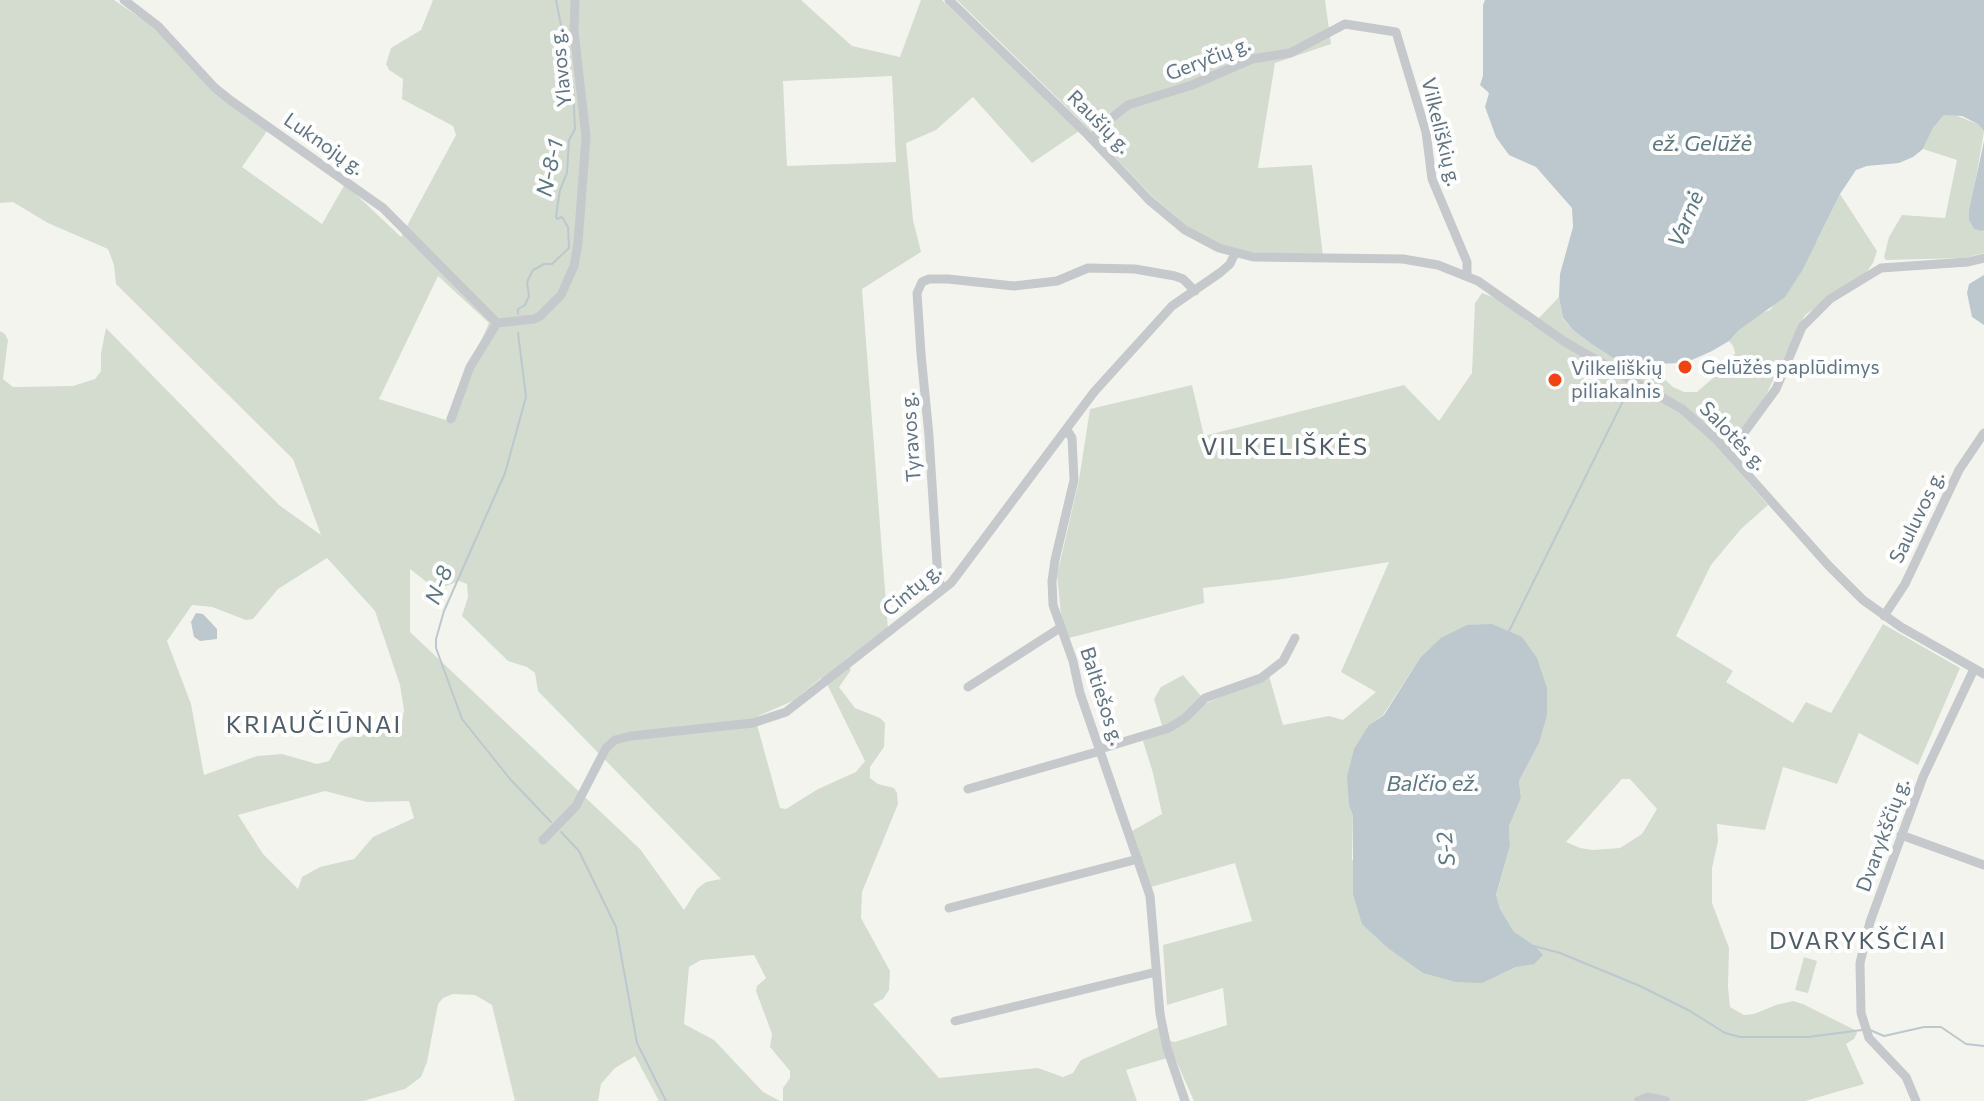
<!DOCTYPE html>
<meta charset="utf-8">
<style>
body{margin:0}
canvas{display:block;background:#f4f4ef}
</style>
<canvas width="1984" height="1101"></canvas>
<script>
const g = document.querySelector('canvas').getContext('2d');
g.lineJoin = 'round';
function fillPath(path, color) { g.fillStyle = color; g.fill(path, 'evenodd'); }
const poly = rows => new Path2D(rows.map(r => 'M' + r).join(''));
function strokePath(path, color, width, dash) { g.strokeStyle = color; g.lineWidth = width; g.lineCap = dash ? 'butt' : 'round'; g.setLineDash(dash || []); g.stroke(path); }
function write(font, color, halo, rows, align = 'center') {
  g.font = font + ' Commissioner,sans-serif'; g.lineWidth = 8; g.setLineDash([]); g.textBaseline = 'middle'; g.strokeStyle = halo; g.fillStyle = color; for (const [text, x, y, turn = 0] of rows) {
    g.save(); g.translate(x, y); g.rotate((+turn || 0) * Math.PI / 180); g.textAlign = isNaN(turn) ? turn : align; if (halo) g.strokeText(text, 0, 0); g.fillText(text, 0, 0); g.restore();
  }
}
const green = poly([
 [0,0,114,0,149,24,267,131,242,167,322,224,345,184,401,237,456,135,453,126,402,99,403,79,389,70,386,64,391,48,421,30,433,0,801,0,852,46,900,57,921,0,942,0,1079,131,1032,163,973,97,936,130,906,143,913,220,921,252,862,289,888,630,846,659,851,670,839,687,855,708,880,718,885,723,884,747,870,767,870,778,878,784,894,788,897,793,898,804,862,892,861,918,890,971,889,990,883,999,873,1004,939,1078,1038,1068,1063,1077,1073,1073,1081,1060,1159,1027,1161,1039,1175,1042,1227,1025,1223,988,1167,1005,1163,945,1252,921,1235,863,1151,887,1132,831,1162,814,1153,773,1143,741,1164,732,1154,699,1161,687,1183,675,1207,703,1269,676,1283,725,1329,716,1343,720,1376,692,1341,672,1389,562,1283,579,1203,588,1204,603,1069,638,1062,624,1057,575,1079,480,1090,409,1192,385,1204,436,1404,385,1439,421,1472,373,1475,303,1482,293,1498,299,1532,325,1559,297,1563,319,1573,330,1593,345,1624,365,1659,374,1673,387,1684,392,1697,392,1730,363,1735,353,1733,346,1729,341,1739,330,1759,314,1770,310,1817,241,1840,194,1877,251,1873,263,1866,273,1805,315,1762,403,1725,456,1768,505,1741,529,1711,565,1676,636,1733,671,1726,682,1793,723,1806,702,1831,713,1883,624,1960,668,1918,765,1859,733,1837,784,1783,767,1765,830,1717,824,1718,841,1712,868,1712,903,1729,948,1728,987,1730,1007,1744,1015,1754,1014,1776,1005,1793,1001,1803,1004,1855,1030,1857,1033,1854,1039,1846,1044,1864,1084,1805,1101,1194,1101,1174,1056,1126,1070,1137,1101,783,1101,783,1088,790,1078,790,1071,770,1047,772,1034,756,991,757,986,766,978,754,955,701,960,689,967,684,1024,714,1040,763,1092,780,1101,659,1101,635,1056,615,1068,601,1084,598,1101,515,1101,492,1005,475,995,453,994,443,998,438,1004,427,1062,421,1077,405,1089,363,1101,0,1101,0,331,5,334,8,340,3,379,13,387,73,386,95,379,101,371,101,353,106,328,279,505,321,535,293,459,116,284,114,265,108,249,48,223,13,202,0,203],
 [892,76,896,162,787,166,783,81],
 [438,276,489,323,446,420,379,399],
 [327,558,375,611,400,685,404,710,402,722,397,728,347,738,340,742,329,761,317,764,282,754,257,756,204,775,191,704,167,641,192,605,212,607,246,620,253,619,278,589],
 [410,569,433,587,446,586,459,581,467,584,468,597,462,616,508,661,527,667,535,673,538,691,721,879,706,882,697,889,684,910,640,849,410,632],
 [1420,658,1539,743,1519,781,1521,798,1509,826,1510,846,1496,896,1500,909,1514,933,1535,946,1516,967,1499,975,1352,860,1353,815,1369,725,1383,715],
 [821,678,827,684,865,761,856,772,818,789,786,809,780,808,756,721,758,716,793,701],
 [1622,779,1630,779,1657,809,1642,834,1620,848,1593,850,1580,848,1566,842],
 [325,791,367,802,409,801,414,818,373,837,354,859,320,867,302,877,298,889,263,854,238,815],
 [957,0,1325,0,1331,44,1275,63,1258,168,1312,165,1323,256,1253,253,1228,248,1192,230,1152,196,1079,119],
 [1952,114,1978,124,1984,131,1969,220,1974,229,1984,230,1984,253,1965,258,1886,260,1884,257,1889,237,1902,215,1945,218,1957,160,1923,149,1933,128,1944,115],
 [1804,957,1817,961,1808,993,1795,990]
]);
const water = poly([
 [1485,0,1984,0,1984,137,1984,131,1978,124,1962,116,1944,115,1933,128,1923,149,1913,157,1899,163,1867,166,1856,170,1840,194,1803,269,1785,297,1739,330,1729,341,1712,351,1685,363,1650,364,1639,370,1624,365,1593,345,1573,330,1563,318,1559,297,1560,274,1573,227,1572,208,1536,167,1509,155,1496,137,1485,107,1489,93,1480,85,1483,76,1483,5],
 [1984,141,1984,230,1982,231,1974,229,1969,220,1969,211],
 [1984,275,1984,325,1972,317,1967,293,1969,284],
 [196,613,203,614,217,629,217,639,200,641,194,637,191,622],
 [1492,624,1522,637,1537,658,1547,688,1547,715,1539,743,1519,781,1521,798,1509,826,1510,846,1496,895,1500,909,1514,932,1535,946,1543,955,1534,964,1516,967,1482,983,1456,982,1423,973,1388,948,1362,924,1353,894,1353,815,1349,805,1347,777,1354,749,1369,725,1384,715,1420,658,1441,638,1467,625]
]);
const stream = poly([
 [518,314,518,309,525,305,529,296,527,282,533,270,544,264,552,264,569,248,568,227,562,217,557,219,556,216,560,190,567,173,569,140,575,129,573,85,556,0],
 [518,333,526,397,505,473,444,611,436,639,436,648,462,719,510,779,551,822],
 [1509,631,1625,397],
 [561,832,579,851,616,927,637,1043,666,1101],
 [1534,946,1560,953,1640,986,1690,1011,1725,1033,1740,1037,1808,1037,1862,1030],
 [1870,1030,1884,1036,1924,1027,1941,1027,1966,1044,1984,1046]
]);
const street = poly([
 [124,0,158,26,214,87,230,100,383,208,497,323],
 [949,0,1085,132,1149,200,1185,230,1219,248,1253,257,1403,259,1438,265,1478,281,1565,342,1682,409,1715,438,1828,565,1863,600,1901,627,1984,674],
 [1092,139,1103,125,1128,105,1192,85,1252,59,1290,53,1345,24,1396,32,1426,132,1432,179,1467,262,1467,275],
 [497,323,534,319,540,316,561,295,574,266,578,243,586,137,574,31,575,0],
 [451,419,470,367,497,323],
 [1067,430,1072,438,1074,480,1055,560,1052,581,1053,605,1073,661,1080,693,1150,896,1160,1014,1167,1048,1185,1101],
 [1729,453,1776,389,1802,327,1830,299,1881,268,1968,262,1984,258],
 [943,589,938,580,929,436,921,354,917,293,922,282,929,279,948,279,1014,286,1057,281,1088,268,1135,269,1175,276,1183,279,1195,291],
 [1884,616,1905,584,1959,470,1984,433],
 [968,687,1060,628],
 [1100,749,1169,728,1185,718,1205,698,1261,678,1283,661,1295,638],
 [968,789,1100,751],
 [1901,835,1984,865],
 [543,840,576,806,606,748,615,740,631,736,753,723,786,712,951,583,1094,392,1172,306,1221,272,1230,264,1235,253],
 [949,908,1138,859],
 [955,1021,1156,972],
 [1638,1101,1648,1097,1666,1101],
 [1916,1101,1906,1077,1869,1038,1861,1013,1860,963,1870,922,1923,777,1974,669]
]);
const markers = [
 [1685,367,8,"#f14412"],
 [1555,380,8,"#f14412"]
];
const streetNames = [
 ["Geryčių g.",1208,59,-21],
 ["Ylavos g.",561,68,-96],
 ["Raušių g.",1099,122,45],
 ["Vilkeliškių g.",1441,132,76],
 ["Luknojų g.",324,144,35],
 ["Salotės g.",1733,436,46],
 ["Tyravos g.",911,437,-94],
 ["Sauluvos g.",1917,517,-64],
 ["Cintų g.",912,590,-40],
 ["Baltiešos g.",1102,696,72],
 ["Dvarykščių g.",1883,835,-70]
];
const poiNames = [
 ["Gelūžės paplūdimys",1701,367],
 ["Vilkeliškių",1571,368],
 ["piliakalnis",1571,391]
];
const waterNames = [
 ["ež. Gelūžė",1702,144],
 ["N-8-1",550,168,-78],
 ["Varnė",1686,219,-67],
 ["N-8",439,585,-68],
 ["Balčio ež.",1433,784],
 ["S-2",1446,849,-97]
];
const quarterNames = [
 ["VILKELIŠKĖS",1285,447],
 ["KRIAUČIŪNAI",314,725],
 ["DVARYKŠČIAI",1858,941]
];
fillPath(green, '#d4dcd0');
fillPath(water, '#bcc8cd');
strokePath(stream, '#bcc8cd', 2);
strokePath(street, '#c6c9cc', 9);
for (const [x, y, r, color] of markers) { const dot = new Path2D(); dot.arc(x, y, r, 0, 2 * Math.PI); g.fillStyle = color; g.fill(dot); strokePath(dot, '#fff', 3); }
write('20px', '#607483', '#fff', streetNames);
write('20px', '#607483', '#fff', poiNames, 'left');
write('italic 22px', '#5b7781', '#fff', waterNames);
g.letterSpacing = '2px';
write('24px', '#4f5d67', '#fff', quarterNames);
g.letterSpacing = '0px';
</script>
